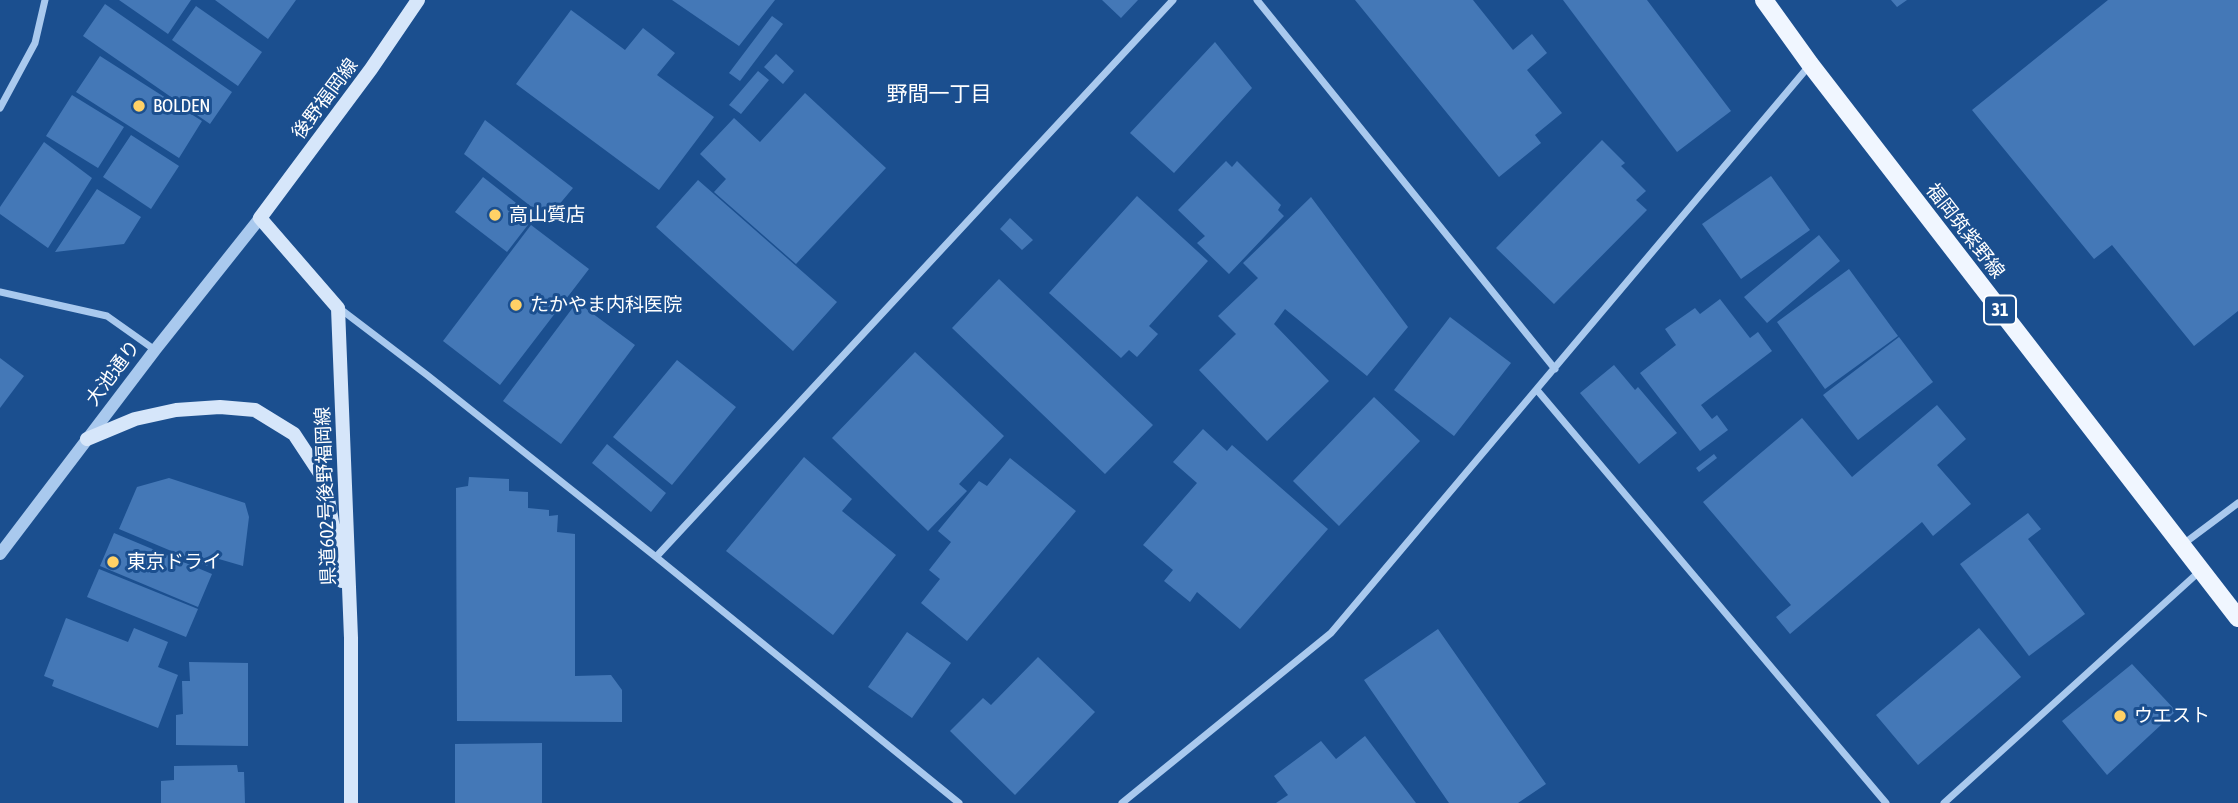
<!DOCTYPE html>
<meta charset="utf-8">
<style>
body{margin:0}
canvas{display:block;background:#1b4f8f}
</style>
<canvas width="2238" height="803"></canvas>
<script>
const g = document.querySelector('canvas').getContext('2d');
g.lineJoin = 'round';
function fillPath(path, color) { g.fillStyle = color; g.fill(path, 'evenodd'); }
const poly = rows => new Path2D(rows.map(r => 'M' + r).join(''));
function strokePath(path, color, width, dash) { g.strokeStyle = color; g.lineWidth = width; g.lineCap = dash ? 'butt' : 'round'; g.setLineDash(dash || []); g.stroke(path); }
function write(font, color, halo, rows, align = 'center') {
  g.font = font + ' "Asap Condensed","Noto Sans JP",sans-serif'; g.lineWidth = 6; g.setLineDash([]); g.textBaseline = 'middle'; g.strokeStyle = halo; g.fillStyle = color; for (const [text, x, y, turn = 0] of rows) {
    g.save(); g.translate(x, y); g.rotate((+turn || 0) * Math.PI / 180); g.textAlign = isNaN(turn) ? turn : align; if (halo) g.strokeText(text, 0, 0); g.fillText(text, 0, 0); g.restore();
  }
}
const building = poly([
 [119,0,191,0,168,34],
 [215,0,296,0,268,39],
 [672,0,775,0,739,46],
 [1102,0,1138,0,1121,18],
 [1355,0,1473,0,1513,50,1532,34,1547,53,1527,70,1562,113,1535,135,1541,143,1499,177],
 [1563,0,1647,0,1731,111,1677,152],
 [1891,0,1907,0,1897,7],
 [2108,0,2238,0,2238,311,2194,346,2112,245,2094,259,1972,110],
 [105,4,232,92,210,124,83,36],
 [196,6,262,52,238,86,172,40],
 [571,10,625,50,643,28,675,53,657,75,714,117,659,190,516,84],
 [772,16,783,24,740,81,729,73],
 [1215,42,1252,88,1174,173,1130,133],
 [776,54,794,71,783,84,764,67],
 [100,56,202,121,179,158,76,92],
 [758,71,769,80,741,114,729,105],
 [805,93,886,168,796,264,714,192,726,179,700,154,734,118,760,142],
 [72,95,124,127,98,168,46,136],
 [485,120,573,188,547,219,464,154],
 [131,135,179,166,151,209,103,177],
 [1602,140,1625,163,1621,166,1646,191,1636,200,1647,210,1554,304,1496,248],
 [44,142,92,178,48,248,0,214,0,207],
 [1226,161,1232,167,1237,161,1281,205,1278,210,1284,216,1229,274,1197,243,1205,236,1178,210],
 [1771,176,1810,230,1741,279,1702,224],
 [483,177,534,217,507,252,455,212],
 [698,180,837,302,793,351,656,227],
 [97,189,141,217,124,244,55,252],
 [1137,196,1208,261,1149,326,1158,334,1137,357,1129,350,1121,358,1049,293],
 [1311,197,1408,327,1367,376,1285,309,1274,324,1329,381,1267,441,1199,370,1236,334,1218,316,1258,278,1243,263],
 [1010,218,1033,240,1022,250,1000,229],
 [531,225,589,269,500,385,443,341],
 [1819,235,1840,261,1767,323,1744,297],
 [1849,269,1898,336,1825,389,1777,322],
 [999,279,1153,425,1105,474,952,328],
 [1720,299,1750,338,1758,332,1772,351,1701,405,1712,419,1717,415,1728,430,1700,451,1640,373,1676,345,1665,329,1695,308,1700,314],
 [577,302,635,345,561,444,503,401],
 [1450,317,1511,363,1454,436,1394,390],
 [1899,337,1933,382,1858,440,1823,395],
 [915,352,1004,436,959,484,967,491,928,531,832,438],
 [0,358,24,376,0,408],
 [677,360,736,407,672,485,613,437],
 [1614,365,1635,390,1638,387,1677,433,1639,464,1580,393],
 [1374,397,1420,441,1339,526,1293,481],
 [1937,405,1966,439,1937,465,1971,504,1933,536,1922,522,1790,634,1776,617,1791,605,1703,502,1802,418,1852,477],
 [1203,429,1227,451,1232,445,1328,529,1240,629,1197,592,1190,602,1164,581,1173,570,1143,545,1197,483,1173,462],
 [607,444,666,493,651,512,592,463],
 [1714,454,1717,458,1699,472,1696,468],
 [804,457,852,499,842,511,896,555,833,635,726,551],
 [1010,458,1076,511,967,641,921,603,940,579,929,570,951,542,938,531,979,481,987,486],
 [469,477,509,479,509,491,528,492,528,508,549,510,549,516,558,515,557,532,575,534,575,676,611,675,622,690,622,722,457,721,456,488,468,486],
 [169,478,245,503,249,517,243,566,212,557,207,566,119,529,137,487],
 [2028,513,2041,529,2028,539,2085,614,2029,656,1960,564],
 [114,533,212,574,198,607,100,566],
 [99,569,198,609,186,637,87,597],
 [66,618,128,642,134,628,168,642,158,667,178,675,158,728,52,686,54,680,44,676],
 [1979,628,2021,677,1918,765,1876,715],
 [1438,629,1546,784,1518,803,1449,803,1364,680],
 [907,632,951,663,912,718,868,687],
 [1038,657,1095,712,1015,795,950,731,983,698,991,705],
 [189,662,248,663,248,746,176,745,176,715,183,714,182,681,190,681],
 [2132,664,2176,711,2107,775,2062,721],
 [1365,736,1416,803,1276,803,1288,795,1274,776,1321,741,1336,759],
 [542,743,542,803,455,803,455,744],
 [237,765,238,772,244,772,245,803,161,803,161,781,174,780,174,766]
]);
const minor = poly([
 [1257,0,1555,369],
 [0,108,35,43,45,0],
 [0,292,107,316,155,350],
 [339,308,427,375,656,557,959,803],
 [1537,390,1886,803],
 [2182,545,2238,503],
 [656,557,1173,0],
 [1122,803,1331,633,1809,66],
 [1944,803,2200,571]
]);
const tertiary = poly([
 [0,554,155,350,260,218]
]);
const secondary = poly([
 [87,439,135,419,176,410,220,407,255,410,294,434,325,481,342,581],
 [351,803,351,638,338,308,260,218,371,69,418,0]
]);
const primary = poly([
 [1764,0,1810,64,2238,618]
]);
const markers = [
 [139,106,7,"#ffd166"],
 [495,215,7,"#ffd166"],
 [516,305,7,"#ffd166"],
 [113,562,7,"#ffd166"],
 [2120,716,7,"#ffd166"]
];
const shields = [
 [2000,310,32]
];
const shieldNames = [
 ["31",2000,310]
];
const streetNames = [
 ["後野福岡線",325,99,-53],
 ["福岡筑紫野線",1965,231,52],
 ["大池通り",113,373,-53],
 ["県道602号後野福岡線",326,496,-92]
];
const poiNames = [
 ["BOLDEN",153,106],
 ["高山質店",509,215],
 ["たかやま内科医院",530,305],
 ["東京ドライ",127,562],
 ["ウエスト",2134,716]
];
const neighbourhoodNames = [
 ["野間一丁目",939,94]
];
fillPath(building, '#4478b7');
strokePath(minor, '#a9c9ee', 7);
strokePath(tertiary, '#a9c9ee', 12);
strokePath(secondary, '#d6e6fa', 14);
strokePath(primary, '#f0f6ff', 18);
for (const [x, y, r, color] of markers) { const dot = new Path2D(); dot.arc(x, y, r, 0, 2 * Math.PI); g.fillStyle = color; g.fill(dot); strokePath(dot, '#1b4f8f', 2.5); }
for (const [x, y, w] of shields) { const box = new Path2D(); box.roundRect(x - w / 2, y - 14.5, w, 29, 5); g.fillStyle = '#1b4f8f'; g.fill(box); strokePath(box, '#fff', 2); }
write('bold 18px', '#fff', null, shieldNames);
write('19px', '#fff', '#1b4f8f', streetNames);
write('19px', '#fff', '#1b4f8f', poiNames, 'left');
write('21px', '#fff', '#1b4f8f', neighbourhoodNames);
</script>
